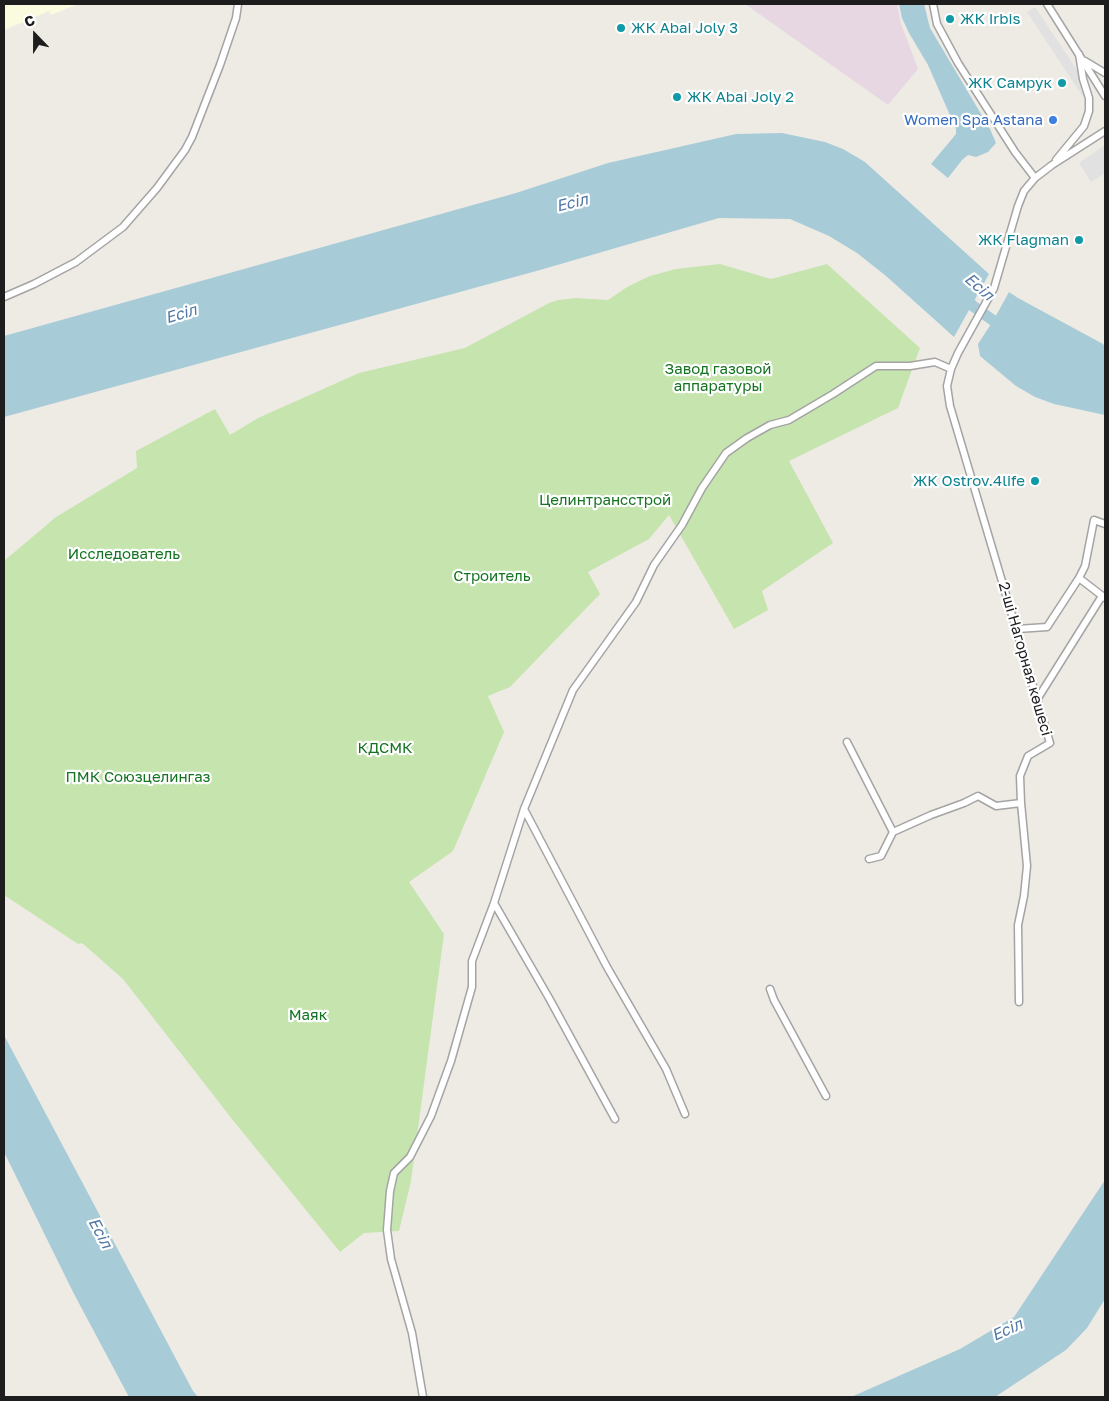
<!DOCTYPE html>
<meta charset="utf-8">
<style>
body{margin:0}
#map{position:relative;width:1109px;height:1401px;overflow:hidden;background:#eeebe4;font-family:"Golos Text",sans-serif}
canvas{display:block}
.frame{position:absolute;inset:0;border:5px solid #1d1d1d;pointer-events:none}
.north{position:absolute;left:10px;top:10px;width:50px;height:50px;-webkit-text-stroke:4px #fff;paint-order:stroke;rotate:338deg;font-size:14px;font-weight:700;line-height:20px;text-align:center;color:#1d1d1d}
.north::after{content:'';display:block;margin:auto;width:18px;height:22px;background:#1d1d1d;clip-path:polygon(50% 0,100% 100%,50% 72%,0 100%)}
</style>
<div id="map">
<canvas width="1109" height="1401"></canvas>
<div class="frame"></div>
<div class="north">С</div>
</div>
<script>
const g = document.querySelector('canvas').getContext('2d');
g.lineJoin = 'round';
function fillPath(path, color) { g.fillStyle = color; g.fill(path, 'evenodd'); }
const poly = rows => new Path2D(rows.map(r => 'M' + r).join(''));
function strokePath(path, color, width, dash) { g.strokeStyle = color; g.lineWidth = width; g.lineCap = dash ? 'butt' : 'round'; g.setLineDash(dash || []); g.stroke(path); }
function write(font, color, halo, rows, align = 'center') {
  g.font = font + ' "Golos Text",sans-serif'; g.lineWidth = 4.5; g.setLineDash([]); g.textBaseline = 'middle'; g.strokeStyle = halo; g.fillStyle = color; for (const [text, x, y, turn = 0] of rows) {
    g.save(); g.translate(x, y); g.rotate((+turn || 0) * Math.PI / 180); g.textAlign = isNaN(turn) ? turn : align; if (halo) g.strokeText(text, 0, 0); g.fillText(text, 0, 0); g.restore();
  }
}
const industrial = poly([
 [745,4,897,4,901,24,918,69,888,105]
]);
const education = poly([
 [4,4,78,4,51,15,49,11,4,30]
]);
const grass = poly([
 [720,264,771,279,827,264,920,348,898,408,789,461,833,543,762,591,768,610,734,629,669,515,649,539,588,572,600,594,510,687,488,696,504,732,453,851,409,882,444,934,411,1181,399,1231,364,1233,340,1252,232,1119,123,979,82,943,78,944,4,895,4,561,56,517,137,468,136,451,215,409,230,435,258,418,359,373,465,348,549,303,558,300,576,298,608,300,627,287,650,276,676,269]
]);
const parking = poly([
 [1035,7,1091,91,1083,97,1027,12],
 [1105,145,1105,173,1091,182,1079,163]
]);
const water = poly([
 [899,4,924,4,930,28,990,129,996,143,988,152,976,157,968,155,962,160,948,178,931,164,956,134,956,129,928,65,909,33,902,18],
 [782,133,825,142,843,149,865,162,989,274,954,337,886,276,857,253,829,236,790,219,719,218,540,270,4,417,4,336,516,193,608,163,736,134],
 [1009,292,1018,298,1103,344,1105,347,1105,415,1054,404,1035,397,1016,386,980,356,978,344,993,321],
 [4,1035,193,1391,198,1397,129,1397,74,1294,4,1152],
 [1105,1180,1105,1299,1087,1328,1066,1350,995,1397,851,1397,960,1349,1014,1317]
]);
const river = poly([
 [963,296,973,306,1005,329]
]);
const minor = poly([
 [933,4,937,24,958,63,1015,152,1035,178],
 [1047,4,1105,96],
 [1085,61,1105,73],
 [1056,160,1084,126,1089,111,1089,98,1083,79,1079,54],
 [4,297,34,284,76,262,123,227,157,188,185,150,192,137,220,65,236,18,238,4],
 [1079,578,1085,566,1094,520,1105,524],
 [1017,629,1047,627,1079,578,1105,598],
 [1038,698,1102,596],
 [847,742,893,832],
 [524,809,607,967,666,1069,685,1114],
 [869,859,881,856,893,832,931,815,964,803,978,796,996,806,1021,803],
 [494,903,549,998,615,1119],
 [770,989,774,1000,826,1096],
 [1019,1002,1018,925,1024,896,1027,866,1021,803,1020,776,1028,756,1050,743,950,406,947,386,951,369,958,353,994,288,1018,206,1024,191,1035,178,1052,165,1105,131],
 [423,1397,412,1333,391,1259,387,1230,390,1191,394,1173,410,1157,431,1116,451,1061,472,987,472,961,494,903,524,809,573,690,636,602,654,565,682,525,702,488,726,453,747,438,770,425,789,420,833,394,876,366,910,366,935,362,951,369]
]);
const markers = [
 [950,19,5,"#0f9aa8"],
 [621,28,5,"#0f9aa8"],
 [1062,83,5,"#0f9aa8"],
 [677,97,5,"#0f9aa8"],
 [1053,120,5,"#3f7fe0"],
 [1079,240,5,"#0f9aa8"],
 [1035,481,5,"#0f9aa8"]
];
const cultureNames = [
 ["ЖК Irbis",960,19],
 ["ЖК Abai Joly 3",631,28],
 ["ЖК Самрук",1052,83,"right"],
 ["ЖК Abai Joly 2",687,97],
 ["ЖК Flagman",1069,240,"right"],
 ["ЖК Ostrov.4life",1025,481,"right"]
];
const shopNames = [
 ["Women Spa Astana",1043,120]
];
const parkNames = [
 ["Завод газовой",718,369],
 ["аппаратуры",718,386],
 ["Целинтрансстрой",605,500],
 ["Исследователь",124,554],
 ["Строитель",492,576],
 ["КДСМК",385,748],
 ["ПМК Союзцелингаз",138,777],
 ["Маяк",308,1015]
];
const streetNames = [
 ["2-ші Нагорная көшесі",1025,659,74]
];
const waterNames = [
 ["Есіл",572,203,-14],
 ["Есіл",979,287,41],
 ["Есіл",181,314,-17],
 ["Есіл",100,1233,62],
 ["Есіл",1007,1330,-25]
];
fillPath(industrial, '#e6d7e3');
fillPath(education, '#fbfcdf');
fillPath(grass, '#c6e4ae');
fillPath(parking, '#e1e1e1');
fillPath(water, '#a8cbd8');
strokePath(river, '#a8cbd8', 11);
strokePath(minor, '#a4a4a4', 9);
strokePath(minor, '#fff', 6);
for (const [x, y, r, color] of markers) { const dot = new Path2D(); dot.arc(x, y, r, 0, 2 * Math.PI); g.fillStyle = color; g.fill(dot); strokePath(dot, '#fff', 2); }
write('15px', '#0d838f', '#fff', cultureNames, 'left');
write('15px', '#366cbe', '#fff', shopNames, 'right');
write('15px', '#147320', '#fff', parkNames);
write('15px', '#1d1d1d', '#fff', streetNames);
write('italic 16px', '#5278a5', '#fff', waterNames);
</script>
